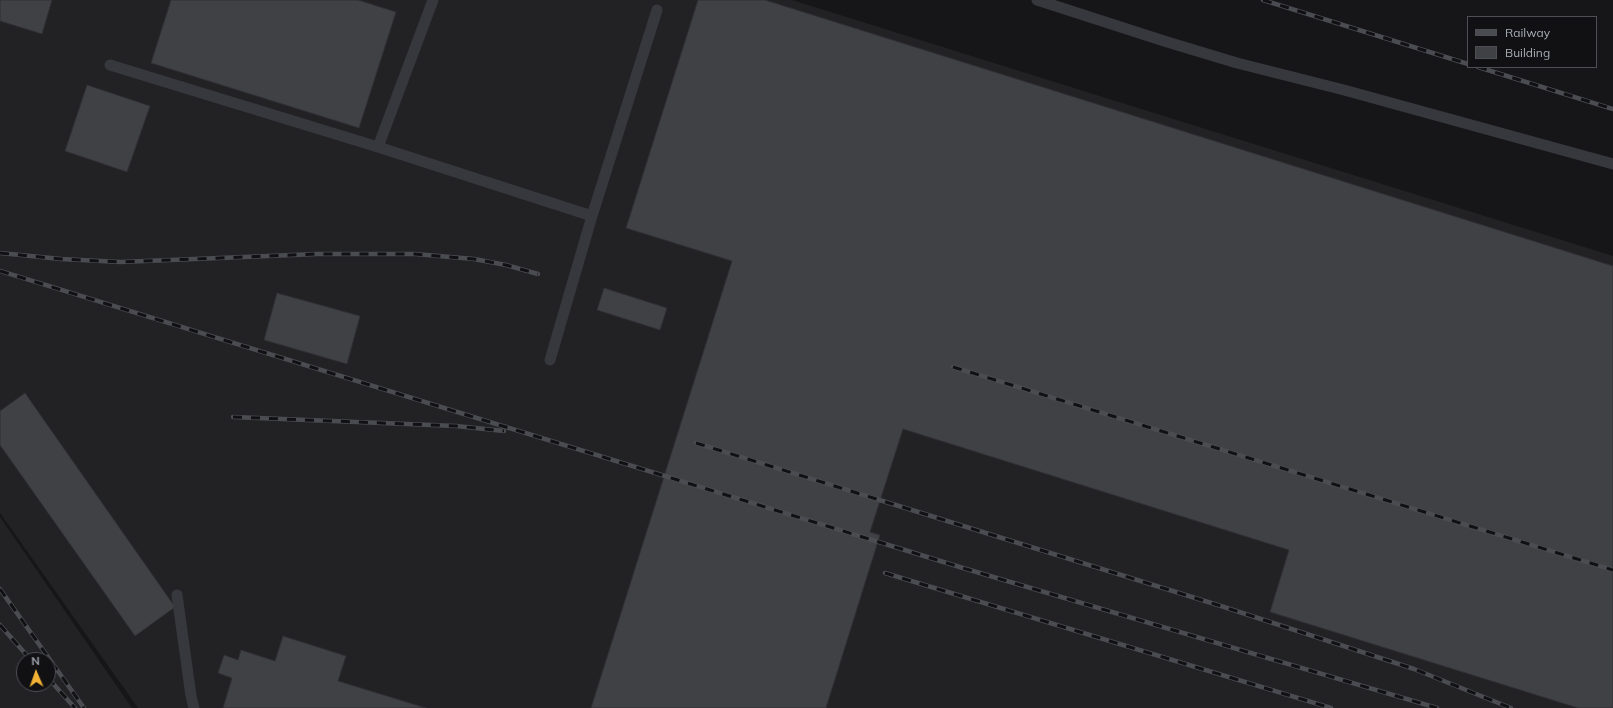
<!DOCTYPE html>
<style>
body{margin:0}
#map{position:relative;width:1613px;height:708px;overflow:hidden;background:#161618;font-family:Mulish,sans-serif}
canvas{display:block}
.legend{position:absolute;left:1467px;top:16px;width:130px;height:52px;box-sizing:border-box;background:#111113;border:1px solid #4d4f55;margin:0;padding:5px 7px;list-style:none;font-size:12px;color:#a8adb8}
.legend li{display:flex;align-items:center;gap:8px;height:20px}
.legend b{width:20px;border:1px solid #4d4f55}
.north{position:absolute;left:16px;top:652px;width:40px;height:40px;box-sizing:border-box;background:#111113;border:1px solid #4d4f55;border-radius:50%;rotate:358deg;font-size:11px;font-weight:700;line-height:16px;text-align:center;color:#a8adb8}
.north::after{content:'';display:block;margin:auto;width:14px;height:18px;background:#f2b134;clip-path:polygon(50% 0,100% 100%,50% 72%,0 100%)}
</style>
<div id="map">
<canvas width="1613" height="708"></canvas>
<ul class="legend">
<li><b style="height:5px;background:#4a4c52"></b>Railway</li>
<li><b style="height:11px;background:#404145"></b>Building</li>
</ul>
<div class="north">N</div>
</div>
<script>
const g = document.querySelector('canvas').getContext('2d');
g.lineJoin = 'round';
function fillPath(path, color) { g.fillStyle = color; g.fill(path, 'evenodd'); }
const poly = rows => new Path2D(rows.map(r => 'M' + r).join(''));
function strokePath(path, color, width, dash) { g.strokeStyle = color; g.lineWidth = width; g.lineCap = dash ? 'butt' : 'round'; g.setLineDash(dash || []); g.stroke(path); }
const built = poly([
 [0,0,792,0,1613,256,1613,708,138,708,0,513],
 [0,517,132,708,0,708],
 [24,660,48,660,48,684,24,684]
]);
const building = poly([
 [0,0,52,0,42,34,0,21,0,0],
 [171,0,358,0,396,12,359,128,151,63,171,0],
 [698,0,765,0,1613,266,1613,708,1578,708,1270,612,1289,550,903,429,870,532,880,535,826,708,591,708,732,261,626,228,698,0],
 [87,85,150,106,127,172,65,151,87,85],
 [604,288,667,308,660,330,597,310,604,288],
 [277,293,360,316,347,364,264,340,277,293],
 [25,393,175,607,135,636,0,445,0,411,25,393],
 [283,636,346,656,338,681,426,708,223,708,232,678,218,673,224,655,238,660,241,650,275,661,283,636]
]);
const service = poly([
 [1037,0,1164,41,1237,63,1344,90,1613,164],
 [110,65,378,147,592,216],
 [378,147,433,0],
 [550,360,592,216,657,10],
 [177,595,191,696,194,708]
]);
const rail = poly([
 [1263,0,1468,64],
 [1478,67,1613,109],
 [0,253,61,259,121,262,317,254,415,254,474,259,506,265,538,274],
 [0,271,963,568,1437,708],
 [953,367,1613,570],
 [233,417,456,426,504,431],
 [696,443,1221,606,1414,669,1511,708],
 [885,573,1331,708],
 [0,589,84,708],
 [0,625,31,660],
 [48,678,75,708]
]);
fillPath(built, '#222225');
fillPath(building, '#404145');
strokePath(building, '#303034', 1);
strokePath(service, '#37383d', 11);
strokePath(rail, '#4a4c52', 4.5);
strokePath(rail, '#111113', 3, [9]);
</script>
